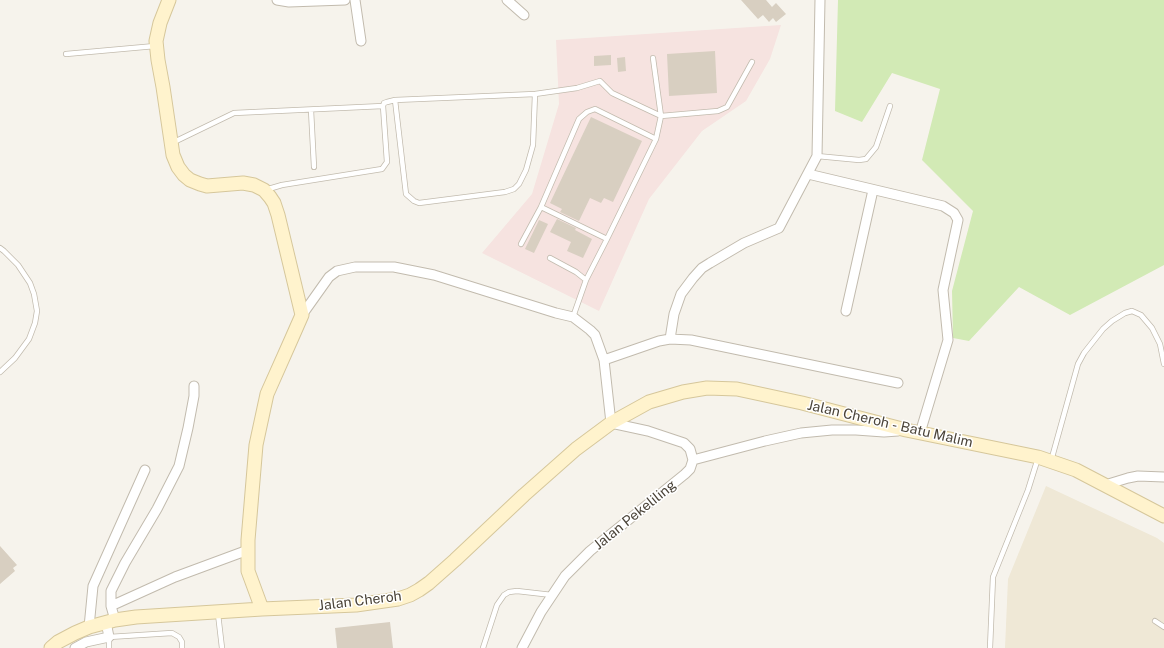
<!DOCTYPE html>
<style>
body{margin:0}
canvas{display:block;background:#f6f3ec}
</style>
<canvas width="1164" height="648"></canvas>
<script>
const g = document.querySelector('canvas').getContext('2d');
g.lineJoin = 'round';
function fillPath(path, color) { g.fillStyle = color; g.fill(path, 'evenodd'); }
const poly = rows => new Path2D(rows.map(r => 'M' + r).join(''));
function strokePath(path, color, width, dash) { g.strokeStyle = color; g.lineWidth = width; g.lineCap = dash ? 'butt' : 'round'; g.setLineDash(dash || []); g.stroke(path); }
function write(font, color, halo, rows, align = 'center') {
  g.font = font + ' "Public Sans",sans-serif'; g.lineWidth = 3; g.setLineDash([]); g.textBaseline = 'middle'; g.strokeStyle = halo; g.fillStyle = color; for (const [text, x, y, turn = 0] of rows) {
    g.save(); g.translate(x, y); g.rotate((+turn || 0) * Math.PI / 180); g.textAlign = isNaN(turn) ? turn : align; if (halo) g.strokeText(text, 0, 0); g.fillText(text, 0, 0); g.restore();
  }
}
const education = poly([
 [1046,486,1157,538,1164,543,1164,648,1005,648,1008,579]
]);
const medical = poly([
 [781,25,770,59,746,101,702,131,649,199,599,311,482,253,532,194,559,104,556,40]
]);
const green = poly([
 [838,0,1164,0,1164,265,1070,315,1019,287,969,341,953,338,952,291,973,211,922,160,940,89,892,73,862,122,835,111]
]);
const building = poly([
 [741,0,766,0,772,7,776,3,786,14,776,22,773,18,769,22,763,15,758,19],
 [715,51,717,93,669,96,667,54],
 [611,55,611,65,594,66,594,56],
 [625,57,626,71,618,72,617,58],
 [591,117,642,141,613,202,604,198,601,203,590,198,579,221,560,212,562,209,550,203],
 [557,219,576,228,575,230,592,239,583,258,567,251,571,242,550,232],
 [539,220,548,224,534,253,525,249],
 [0,546,17,565,13,568,15,571,0,584],
 [390,622,393,648,337,648,335,628]
]);
const lane = poly([
 [66,54,155,46],
 [653,58,661,116],
 [395,100,406,194,414,201,419,203,505,192,514,189,519,184,526,170,533,145,535,94],
 [311,110,314,167],
 [172,143,234,113,383,106],
 [817,156,859,160,866,159,876,147,890,106],
 [265,190,282,185,382,169,387,162,383,106,384,103,387,102,395,100,535,94,577,88,600,81,612,93,661,116],
 [607,239,541,207,579,119,587,112,595,109,656,139],
 [521,244,541,207],
 [0,248,4,251,18,265,30,283,34,294,37,311,35,323,29,339,15,358,0,372],
 [550,258,576,272,586,280],
 [573,317,586,280,607,239,656,139,661,116,718,111,727,107,752,62],
 [1051,461,1078,364,1084,353,1103,329,1112,321,1125,313,1132,311,1141,315,1152,328,1160,344,1164,364],
 [218,614,222,648],
 [1155,621,1164,627],
 [109,648,109,637,172,633,179,637,182,642,182,648],
 [483,648,497,605,504,595,509,592,517,591,552,595],
 [990,648,993,577,1028,490,1038,458]
]);
const street = poly([
 [277,0,289,2,345,0],
 [355,0,361,41],
 [507,0,524,15],
 [808,174,943,206,954,213,958,220,943,290,948,340,920,433],
 [846,311,873,190],
 [302,315,329,277,337,271,355,267,394,267,434,275,556,313,573,317,590,330,595,335,604,360,611,423,648,431,684,443,690,449,693,460,690,469,685,474,590,551,565,576,541,612,522,648],
 [670,339,674,314,681,294,693,278,702,268,710,263,744,243,779,228,817,156,820,0],
 [604,360,659,341,670,339,691,340,898,383],
 [693,460,765,441,801,433,832,430,856,430,884,432,898,431],
 [1105,485,1128,478,1138,476,1164,477],
 [111,606,175,577,248,550],
 [115,620,111,606,111,591,125,563,157,509,179,466,188,428,194,396,194,386],
 [89,627,93,586,145,470],
 [75,648,86,642,109,637,106,622]
]);
const secondary = poly([
 [169,0,160,23,156,41,158,60,163,87,173,155,178,167,184,175,190,180,200,184,207,186,243,183,254,185,264,190,270,197,274,203,278,215,302,315,291,340,267,394,256,445,248,540,248,571,262,609],
 [51,648,58,642,75,633,89,627,115,620,136,617,262,609,356,605,398,599,410,595,419,590,429,583,455,560,524,495,576,449,611,423,649,402,683,392,707,388,737,389,802,403,906,430,1038,457,1076,470,1164,516]
]);
const streetNames = [
 ["Jalan Cheroh - Batu Malim",890,424,13],
 ["Jalan Pekeliling",635,515,-39],
 ["Jalan Cheroh",360,601,-7]
];
fillPath(education, '#efe8d6');
fillPath(medical, '#f6e3e0');
fillPath(green, '#d2eab5');
fillPath(building, '#d8cfc1');
strokePath(lane, '#c2bbae', 6);
strokePath(street, '#c2bbae', 11);
strokePath(secondary, '#d6c79b', 15);
strokePath(lane, '#fff', 4.5);
strokePath(street, '#fff', 9);
strokePath(secondary, '#fff3cd', 13);
write('14px', '#4b4439', '#fff', streetNames);
</script>
